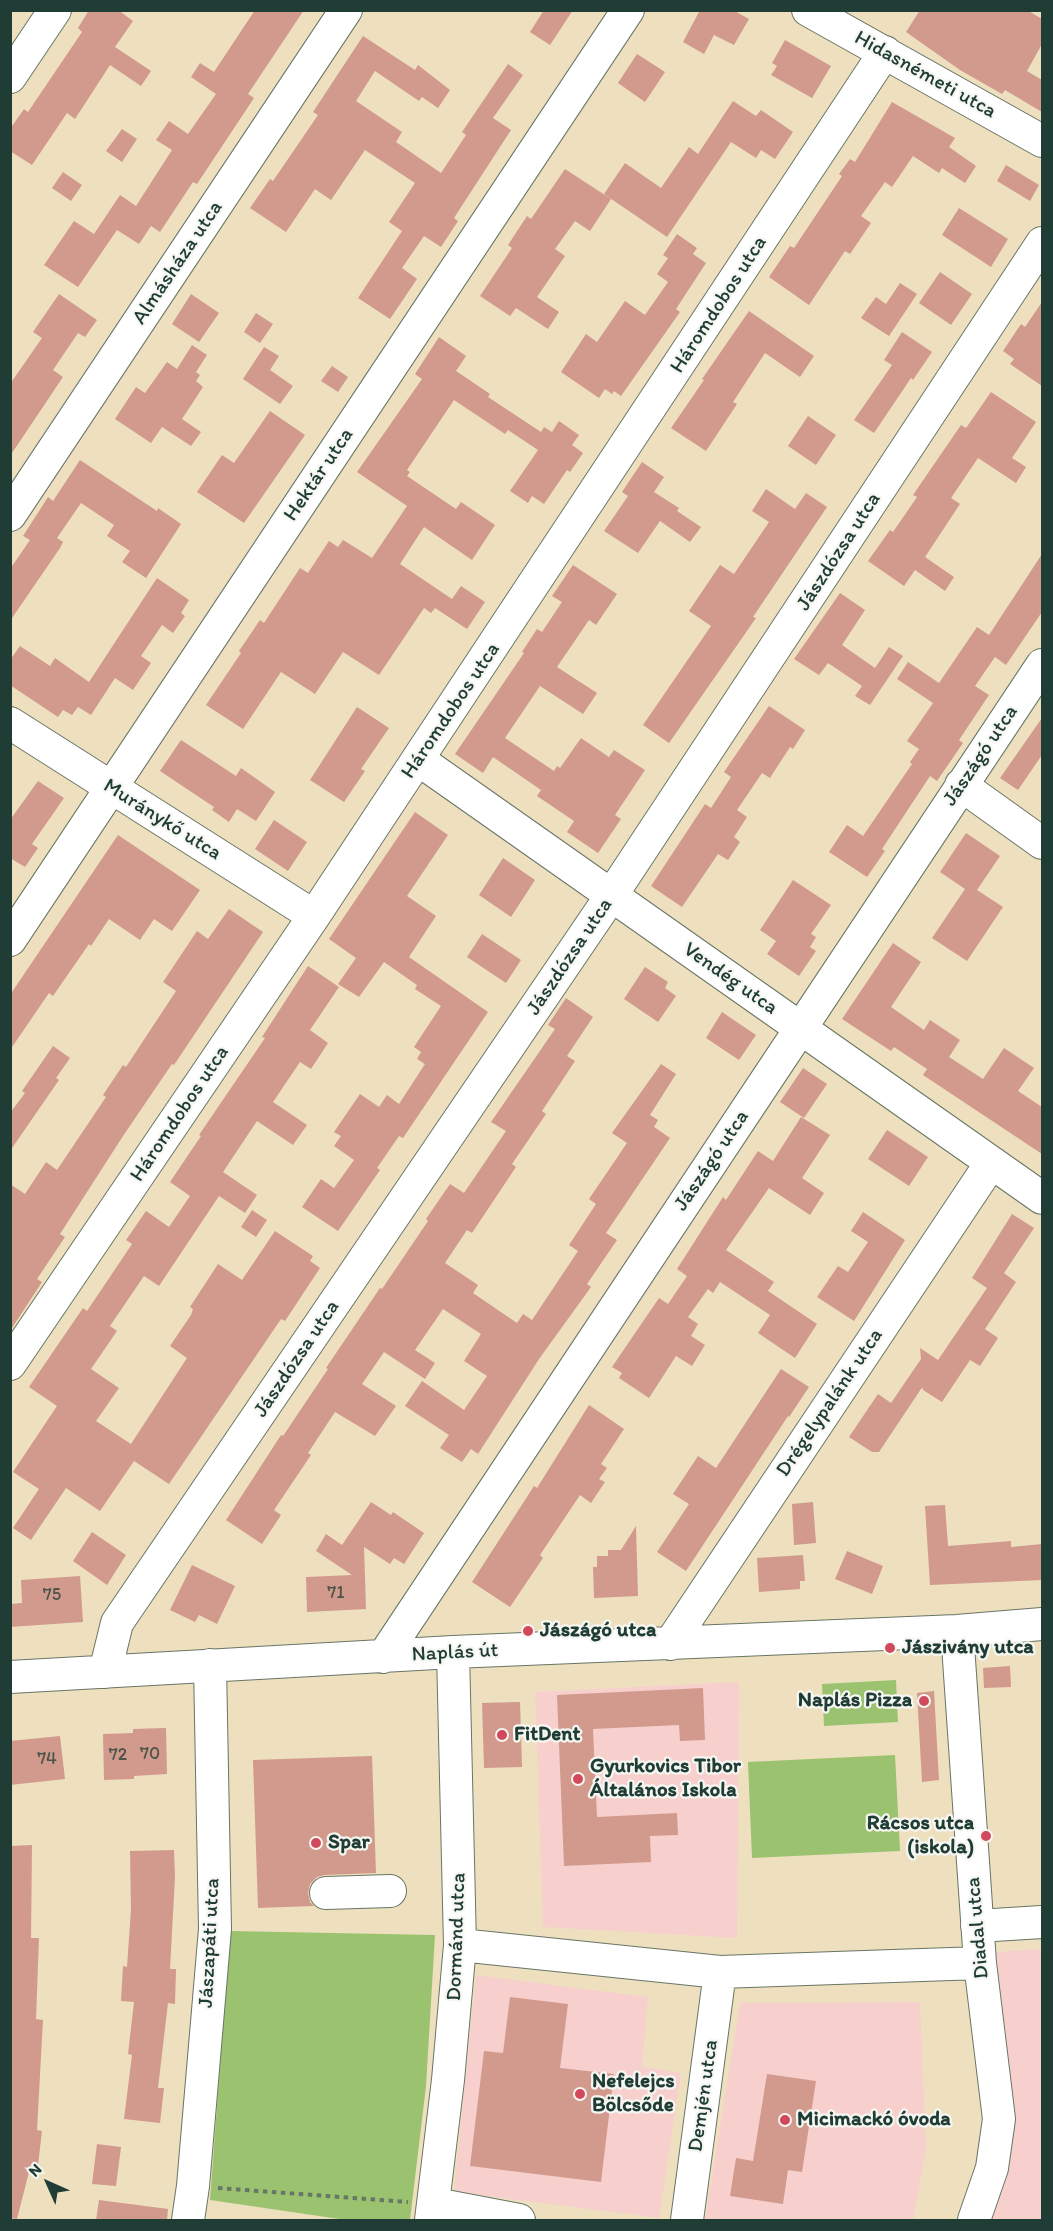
<!DOCTYPE html>
<meta charset="utf-8">
<style>
body{margin:0}
#map{position:relative;width:1053px;height:2231px;overflow:hidden;background:#eedfbf;font-family:Itim,sans-serif}
canvas{display:block}
.frame{position:absolute;inset:0;border:12px solid #1f3d34;pointer-events:none}
.north{position:absolute;left:18px;top:2153px;width:60px;height:60px;-webkit-text-stroke:4px #f6f6f2;paint-order:stroke;rotate:315deg;font-size:16px;font-weight:700;line-height:24px;text-align:center;color:#1f3d34}
.north::after{content:'';display:block;margin:auto;width:21px;height:27px;background:#1f3d34;clip-path:polygon(50% 0,100% 100%,50% 72%,0 100%)}
</style>
<div id="map">
<canvas width="1053" height="2231"></canvas>
<div class="frame"></div>
<div class="north">N</div>
</div>
<script>
const g = document.querySelector('canvas').getContext('2d');
g.lineJoin = 'round';
function fillPath(path, color) { g.fillStyle = color; g.fill(path, 'evenodd'); }
const poly = rows => new Path2D(rows.map(r => 'M' + r).join(''));
function strokePath(path, color, width, dash) { g.strokeStyle = color; g.lineWidth = width; g.lineCap = dash ? 'butt' : 'round'; g.setLineDash(dash || []); g.stroke(path); }
function write(font, color, halo, rows, align = 'center') {
  g.font = font + ' Itim,sans-serif'; g.lineWidth = 4.5; g.setLineDash([]); g.textBaseline = 'middle'; g.strokeStyle = halo; g.fillStyle = color; for (const [text, x, y, turn = 0] of rows) {
    g.save(); g.translate(x, y); g.rotate((+turn || 0) * Math.PI / 180); g.textAlign = isNaN(turn) ? turn : align; if (halo) g.strokeText(text, 0, 0); g.fillText(text, 0, 0); g.restore();
  }
}
const built = poly([
 [739,1682,737,1938,543,1927,535,1692],
 [1042,1949,1042,2220,991,2220,1012,2148,996,1952],
 [476,1975,648,1997,642,2067,681,2073,659,2218,454,2192],
 [920,2002,926,2149,913,2220,705,2220,740,2003]
]);
const green = poly([
 [896,1680,898,1722,824,1726,822,1684],
 [895,1755,900,1851,752,1858,748,1762],
 [230,1931,435,1935,426,2086,410,2220,346,2220,210,2200]
]);
const building = poly([
 [89,10,118,10,133,21,115,47,151,71,141,86,110,65,75,119,67,113,32,165,10,151,10,129,24,109,28,112,82,32,78,28],
 [255,10,304,10,248,94,254,98,197,184,193,182,160,232,151,226,139,244,117,230,78,287,44,265,74,221,94,234,120,195,136,206,172,150,156,140,169,121,188,134,216,94,191,77,200,63,214,72],
 [544,10,573,10,550,45,530,32],
 [700,10,733,10,749,19,734,45,714,35,704,54,683,42],
 [920,10,1027,10,1042,19,1042,44,1027,71,1042,80,1042,112,1005,90,1002,94,960,70,906,32],
 [363,36,415,70,418,65,450,90,438,108,422,97,419,101,375,71,356,101,402,132,396,142,441,173,466,135,462,132,508,64,523,75,493,118,511,130,454,218,458,221,441,247,424,236,402,268,417,279,390,319,358,298,402,231,389,222,415,183,365,150,331,200,315,189,286,232,250,208,270,179,273,181,318,115,313,112],
 [785,40,831,66,812,98,771,75,777,66,772,63],
 [637,54,665,72,645,102,618,83],
 [733,101,756,116,761,110,793,132,775,159,761,150,756,158,731,142,667,237,604,194,625,163,661,188,689,147,698,154],
 [892,102,955,138,949,147,976,166,965,183,942,168,939,173,913,156,892,187,885,182,861,216,871,223,850,254,845,251,809,305,769,277,790,246,794,248,842,176,839,174,850,159,855,162],
 [122,129,137,139,122,162,106,151],
 [1006,165,1039,185,1030,201,997,181],
 [565,169,611,199,590,231,575,221,555,249,565,256,537,297,559,312,548,329,516,308,510,316,480,296,512,248,508,245,527,216,531,219],
 [63,172,82,185,71,201,52,188],
 [959,208,1008,239,991,267,942,235],
 [677,234,697,248,693,254,706,263,676,309,680,312,621,396,614,391,612,394,605,389,599,398,561,372,586,334,597,342,625,301,645,315,668,282,657,274,668,258,663,255],
 [940,272,972,294,951,325,919,303],
 [900,283,917,294,889,336,861,318,876,297,886,304],
 [59,294,97,320,85,337,78,333,53,370,63,377,10,456,10,384,42,338,33,332],
 [191,294,219,313,199,342,172,324],
 [1042,302,1042,386,1010,364,1014,359,1003,351,1021,324,1025,327],
 [749,311,814,356,800,377,765,353,733,402,737,404,706,451,671,428,704,380,702,379],
 [256,313,273,324,260,343,244,332],
 [902,332,932,352,913,380,911,378,874,433,854,420,892,365,884,360],
 [439,337,466,356,456,371,490,394,488,397,541,432,544,427,552,432,559,421,579,435,572,445,583,453,570,472,567,470,544,504,532,496,528,503,510,491,538,450,508,430,505,434,454,400,407,470,410,472,407,476,456,509,461,502,495,525,472,560,424,527,400,564,452,599,461,586,485,602,467,629,435,608,431,613,424,608,379,675,343,652,315,694,281,672,243,729,206,705,241,653,239,651,260,620,264,623,300,568,308,573,329,541,338,547,343,540,372,558,407,506,357,472,422,379,415,374],
 [192,345,207,355,196,372,200,375,196,381,203,387,182,419,201,432,191,446,162,427,151,443,115,419,136,387,145,393,167,362,177,369],
 [264,347,279,356,270,370,293,386,280,404,243,379],
 [332,366,348,377,338,392,321,381],
 [991,392,1036,422,1012,458,1026,467,1016,483,978,458,951,498,960,504,925,557,954,577,945,591,915,570,904,586,868,561,890,530,893,532,917,497,913,495,961,425,966,428],
 [270,411,305,435,244,523,197,492,222,455,234,463],
 [808,416,836,435,816,465,788,446],
 [80,460,157,511,158,508,181,524,146,578,122,562,130,551,107,536,114,525,81,503,57,538,63,542,60,548,10,621,10,569,30,540,23,536,48,497,53,501],
 [642,462,664,477,654,492,679,508,677,511,701,527,690,542,660,521,638,553,604,531,628,496,622,492],
 [766,489,795,509,806,493,827,507,753,617,756,618,669,743,643,725,711,626,689,611,720,565,734,574,769,522,752,511],
 [1042,554,1042,612,1006,665,995,657,975,686,989,695,959,740,963,743,937,781,930,776,882,849,885,851,867,877,829,852,847,825,863,836,912,764,910,762,919,749,907,741,933,703,897,679,908,662,939,683,977,627,989,635],
 [573,565,617,594,596,625,589,620,557,667,597,693,583,714,540,686,505,738,554,771,557,766,560,768,581,738,609,757,614,750,645,770,615,815,621,819,598,853,567,832,574,821,537,796,541,790,493,757,483,773,455,754,524,653,522,652,537,629,542,632,562,602,552,596],
 [157,578,189,600,181,613,185,616,173,633,162,625,141,656,151,663,133,690,115,678,91,715,78,707,72,715,63,710,58,717,10,685,10,660,20,646,50,666,55,658,89,682],
 [840,593,865,610,842,645,875,668,889,647,903,656,870,705,855,696,862,686,828,663,819,675,794,659],
 [769,706,805,730,793,749,790,747,770,778,762,773,737,810,747,817,734,837,740,842,728,860,718,854,682,907,651,886,705,804,711,808,731,777,724,772],
 [357,707,389,728,361,769,365,771,344,802,310,780],
 [1042,718,1042,755,1018,790,1000,778],
 [181,740,236,776,241,768,275,792,256,821,237,809,229,822,212,810,214,807,160,771],
 [38,781,64,798,32,844,38,848,25,867,10,858,10,820],
 [415,812,448,835,407,896,436,916,409,957,488,1012,403,1138,399,1136,377,1168,380,1170,338,1231,302,1207,321,1179,334,1188,354,1160,334,1146,341,1136,334,1132,360,1094,379,1107,387,1095,399,1104,425,1064,417,1059,421,1052,414,1047,441,1006,415,989,417,985,384,962,359,997,338,984,356,958,329,939],
 [274,820,307,842,288,871,255,849],
 [966,833,1000,856,977,890,1003,907,967,961,932,938,965,889,940,872],
 [118,835,200,890,172,931,154,919,140,940,109,919,91,946,89,944,53,996,49,993,10,1050,10,995],
 [503,858,535,880,511,917,479,895],
 [793,880,831,905,811,934,816,937,810,947,816,951,799,976,767,954,776,941,760,930],
 [229,909,263,932,174,1065,172,1064,123,1136,60,1234,65,1237,37,1279,42,1282,10,1331,10,1184,25,1194,46,1162,57,1170,106,1097,103,1095,123,1065,126,1067,176,991,163,982,197,931,208,939],
 [482,934,521,960,506,983,467,957],
 [893,943,921,962,891,1007,924,1030,930,1020,960,1040,949,1057,983,1079,1004,1048,1034,1068,1018,1091,1042,1107,1042,1154,923,1075,927,1069,894,1047,891,1051,842,1019],
 [308,966,339,987,310,1030,328,1043,311,1069,300,1062,273,1102,307,1125,293,1145,257,1121,223,1172,257,1195,245,1213,219,1196,159,1286,144,1276,110,1326,117,1331,91,1369,119,1388,96,1421,131,1444,187,1358,170,1346,191,1315,193,1309,190,1307,218,1264,242,1280,275,1231,313,1256,310,1261,320,1268,285,1321,281,1319,169,1484,134,1461,100,1511,66,1488,31,1540,13,1528,39,1489,13,1472,57,1406,29,1387,83,1308,87,1311,132,1244,126,1240,146,1211,169,1227,190,1196,170,1182,201,1136,199,1135,265,1038,262,1037],
 [645,967,668,982,665,988,676,996,658,1022,624,999],
 [566,998,593,1017,567,1056,575,1061,542,1111,546,1114,512,1164,516,1167,472,1233,467,1230,445,1263,478,1285,473,1293,517,1323,523,1314,532,1320,578,1251,569,1245,596,1204,589,1199,627,1143,612,1133,661,1064,676,1074,650,1115,658,1120,654,1127,670,1138,606,1233,617,1240,587,1284,591,1287,539,1359,478,1454,471,1449,462,1462,440,1448,449,1435,405,1406,422,1381,464,1410,487,1376,464,1361,481,1334,443,1309,415,1350,435,1363,425,1379,384,1352,362,1384,396,1406,375,1436,335,1412,308,1453,311,1455,274,1510,281,1515,262,1544,226,1520,281,1435,283,1436,328,1369,326,1368,380,1288,382,1289,428,1221,426,1219,450,1184,464,1193,506,1131,491,1122,555,1029,548,1025],
 [722,1012,756,1035,739,1060,706,1038],
 [53,1046,70,1058,56,1078,59,1080,10,1151,10,1113,25,1093,22,1091],
 [803,1068,827,1084,804,1118,780,1102],
 [801,1117,830,1135,802,1178,824,1193,810,1215,769,1188,726,1250,774,1282,768,1291,817,1324,795,1358,758,1333,770,1315,720,1282,713,1293,708,1289,688,1317,698,1324,691,1336,705,1345,692,1366,676,1356,649,1398,619,1378,622,1373,612,1367,659,1298,668,1304,687,1276,677,1269,723,1197,726,1200,758,1151,773,1161],
 [887,1130,928,1157,909,1186,868,1159],
 [252,1210,267,1220,256,1237,241,1227],
 [863,1212,905,1240,854,1321,817,1297,838,1266,848,1272,868,1242,851,1231],
 [1012,1214,1034,1228,1004,1273,1016,1282,985,1329,998,1338,980,1366,970,1360,942,1402,923,1390,923,1388,921,1389,879,1452,872,1452,849,1437,878,1394,891,1403,921,1359,920,1348,938,1360,987,1288,972,1278],
 [781,1369,809,1387,789,1417,788,1416,686,1571,657,1552,689,1504,673,1494,698,1456,716,1468],
 [589,1405,624,1429,601,1464,607,1468,599,1479,605,1482,591,1503,580,1495,540,1555,543,1558,510,1607,472,1582,534,1486,537,1488],
 [371,1502,391,1515,393,1512,424,1533,404,1564,394,1558,390,1564,364,1547,366,1609,307,1612,306,1577,352,1575,316,1551,326,1534,342,1545],
 [813,1502,816,1543,794,1545,792,1504],
 [945,1505,948,1546,1011,1541,1011,1547,1042,1544,1042,1580,930,1585,925,1506],
 [636,1526,638,1596,594,1598,593,1567,597,1567,597,1556,608,1556,608,1550,621,1550],
 [92,1532,126,1555,107,1585,73,1561],
 [847,1551,883,1566,872,1594,835,1579],
 [803,1555,805,1581,800,1581,800,1589,759,1592,757,1558],
 [192,1565,235,1586,217,1624,199,1615,195,1622,170,1610],
 [80,1576,83,1622,10,1627,10,1604,22,1603,21,1580],
 [1010,1666,1011,1687,984,1688,983,1668],
 [703,1688,705,1740,680,1741,679,1725,593,1729,597,1817,677,1813,678,1835,650,1836,651,1862,564,1866,557,1695],
 [934,1691,939,1780,922,1782,917,1693],
 [520,1702,522,1767,484,1768,482,1703],
 [166,1728,167,1774,134,1776,134,1779,104,1780,103,1734,133,1733,133,1729],
 [60,1736,65,1779,10,1785,10,1741],
 [372,1756,376,1873,325,1875,317,1877,310,1884,308,1893,310,1902,314,1906,258,1908,253,1760],
 [32,1845,31,1938,39,1938,36,2019,43,2020,37,2130,42,2131,38,2165,31,2164,17,2219,10,2218,10,1846],
 [174,1850,175,1877,170,1969,176,1969,175,2004,168,2003,158,2088,164,2088,160,2123,124,2119,132,2055,128,2054,134,2002,121,2001,123,1966,127,1967,131,1909,130,1851],
 [510,1997,568,2004,560,2068,614,2074,601,2182,470,2166,484,2051,503,2053],
 [767,2074,816,2081,802,2172,788,2170,783,2204,730,2196,736,2158,753,2161],
 [97,2144,121,2147,116,2186,92,2184],
 [99,2200,168,2209,167,2220,96,2220]
]);
const path = poly([
 [218,2188,408,2202]
]);
const minor = poly([
 [808,10,1042,141],
 [10,77,55,10],
 [10,515,346,10],
 [10,723,314,916],
 [419,760,1042,1198],
 [961,785,1042,843],
 [10,940,628,10],
 [10,1364,314,916,885,52],
 [957,1631,980,1963,999,2119,992,2168,974,2220],
 [670,1644,991,1163],
 [383,1657,1042,665],
 [105,1672,117,1623,611,896,1042,243],
 [10,1677,453,1652,957,1631,1042,1624],
 [326,1893,390,1891],
 [977,1926,1042,1922],
 [460,1945,720,1972,980,1963],
 [435,2204,519,2220],
 [188,2220,193,2186,215,1929,210,1665],
 [431,2220,448,2080,460,1945,453,1652],
 [687,2220,720,1972]
]);
const markers = [
 [528,1631,6,"#d1495b"],
 [890,1648,6,"#d1495b"],
 [924,1701,6,"#d1495b"],
 [502,1735,6,"#d1495b"],
 [578,1779,6,"#d1495b"],
 [986,1836,6,"#d1495b"],
 [316,1843,6,"#d1495b"],
 [580,2094,6,"#d1495b"],
 [785,2120,6,"#d1495b"]
];
const numberNames = [
 ["71",336,1593],
 ["75",52,1595],
 ["70",150,1754],
 ["72",118,1755],
 ["74",47,1759]
];
const streetNames = [
 ["Hidasnémeti utca",925,75,29],
 ["Almásháza utca",178,263,-56],
 ["Háromdobos utca",719,305,-57],
 ["Hektár utca",319,475,-56],
 ["Jászdózsa utca",839,552,-57],
 ["Háromdobos utca",451,711,-56],
 ["Jászágó utca",981,756,-56],
 ["Muránykő utca",162,820,32],
 ["Jászdózsa utca",570,957,-56],
 ["Vendég utca",730,979,35],
 ["Háromdobos utca",180,1114,-56],
 ["Jászágó utca",712,1161,-56],
 ["Jászdózsa utca",297,1359,-56],
 ["Drégelypalánk utca",830,1403,-56],
 ["Naplás út",455,1653,-3],
 ["Diadal utca",978,1928,-95],
 ["Dormánd utca",457,1937,-88],
 ["Jászapáti utca",210,1943,-87],
 ["Demjén utca",704,2096,-82]
];
const poiNames = [
 ["Jászágó utca",540,1631],
 ["Jászivány utca",902,1648],
 ["Naplás Pizza",912,1701,"right"],
 ["FitDent",514,1735],
 ["Gyurkovics Tibor",590,1767],
 ["Általános Iskola",590,1791],
 ["Rácsos utca",974,1824,"right"],
 ["(iskola)",974,1848,"right"],
 ["Spar",328,1843],
 ["Nefelejcs",592,2082],
 ["Bölcsőde",592,2106],
 ["Micimackó óvoda",797,2120]
];
fillPath(built, '#f7d0ce');
fillPath(green, '#9bc36f');
fillPath(building, '#d19a8c');
strokePath(minor, '#677665', 34);
strokePath(path, '#677665', 4, [4.5, 4.5]);
strokePath(minor, '#fff', 32);
for (const [x, y, r, color] of markers) { const dot = new Path2D(); dot.arc(x, y, r, 0, 2 * Math.PI); g.fillStyle = color; g.fill(dot); strokePath(dot, '#f6f6f2', 2); }
write('18px', '#4c544a', null, numberNames);
write('21px', '#1f3d34', '#f6f6f2', streetNames);
write('bold 21px', '#1f3d34', '#f6f6f2', poiNames, 'left');
</script>
